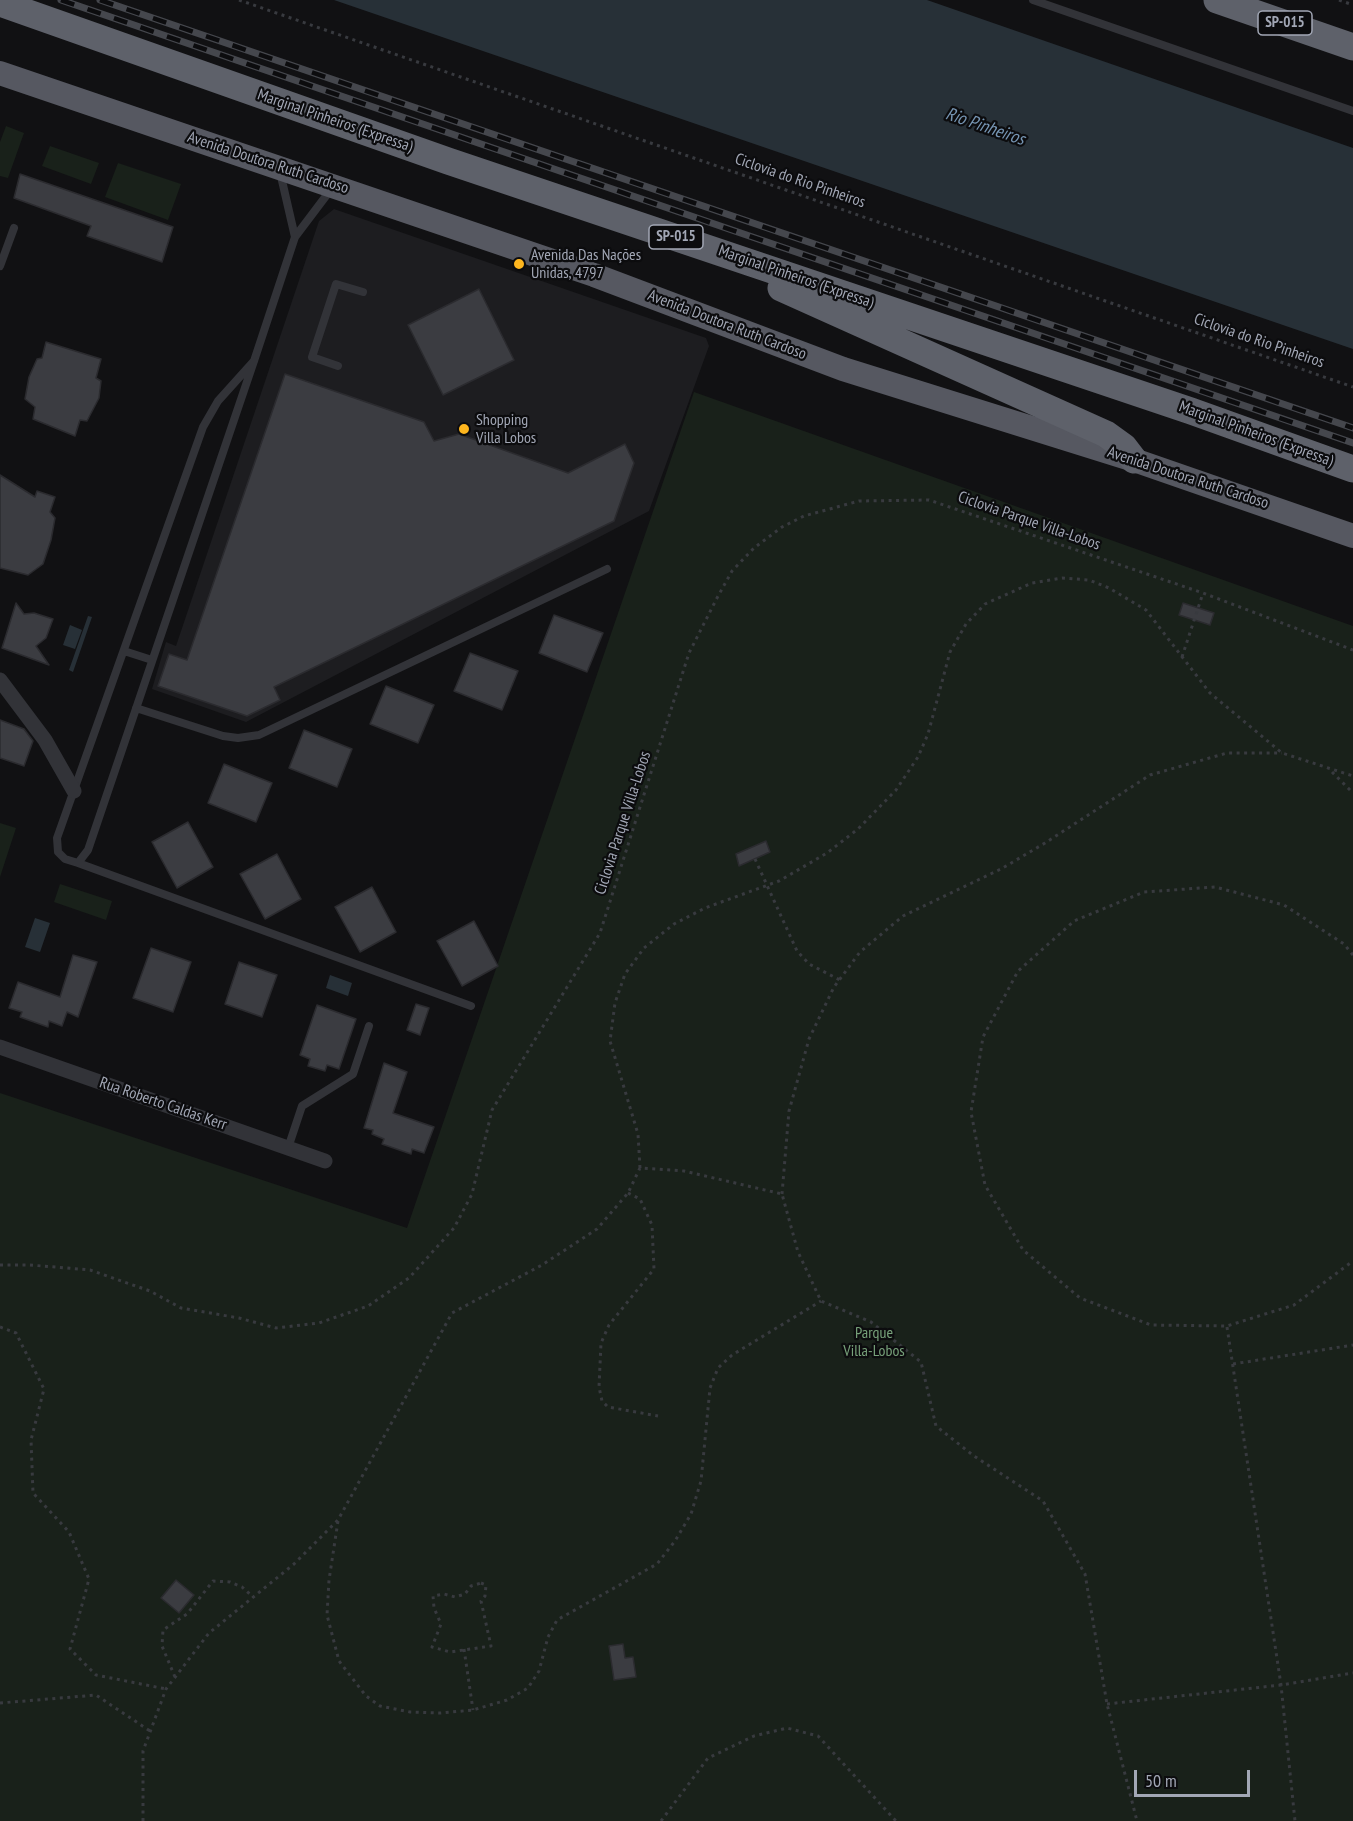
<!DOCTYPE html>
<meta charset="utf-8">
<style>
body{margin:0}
#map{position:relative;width:1353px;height:1821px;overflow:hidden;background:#111113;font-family:"PT Sans Narrow",sans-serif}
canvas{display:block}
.scale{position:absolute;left:1134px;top:1770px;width:116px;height:27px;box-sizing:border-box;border:3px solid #a2a7b5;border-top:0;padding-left:8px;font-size:18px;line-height:21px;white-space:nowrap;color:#a2a7b5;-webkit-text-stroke:4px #0c0c0e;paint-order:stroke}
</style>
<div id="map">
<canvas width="1353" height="1821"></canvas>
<div class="scale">50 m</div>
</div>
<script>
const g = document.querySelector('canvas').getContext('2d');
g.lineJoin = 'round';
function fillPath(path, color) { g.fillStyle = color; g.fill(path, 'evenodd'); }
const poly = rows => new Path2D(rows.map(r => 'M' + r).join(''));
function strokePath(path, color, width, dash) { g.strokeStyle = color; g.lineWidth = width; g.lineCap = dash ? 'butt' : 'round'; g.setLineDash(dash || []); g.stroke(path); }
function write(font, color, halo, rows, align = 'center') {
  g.font = font + ' "PT Sans Narrow",sans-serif'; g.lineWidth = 4.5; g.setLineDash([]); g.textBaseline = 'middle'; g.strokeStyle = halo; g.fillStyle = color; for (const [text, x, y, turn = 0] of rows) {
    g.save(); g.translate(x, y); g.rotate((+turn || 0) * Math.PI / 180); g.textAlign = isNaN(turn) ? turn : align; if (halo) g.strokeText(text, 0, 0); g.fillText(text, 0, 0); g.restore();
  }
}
const built = poly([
 [334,209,706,338,709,346,649,511,246,722,152,689,166,642,176,646,319,221]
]);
const green = poly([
 [6,126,24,133,8,178,0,176,0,142],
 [50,146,99,163,91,184,42,166],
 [118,163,181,184,168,220,105,197],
 [694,392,1353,626,1353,1821,0,1821,0,1093,407,1228],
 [0,823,16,828,0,877],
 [60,884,112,901,106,920,54,902]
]);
const water = poly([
 [334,0,927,0,1353,148,1353,349],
 [88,616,92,617,73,672,69,670],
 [70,625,82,630,75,649,63,645],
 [35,918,50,923,40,952,25,947],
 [330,975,352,983,348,996,326,988]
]);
const building = poly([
 [20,174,173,227,162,262,87,236,91,226,14,198,20,174],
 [479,289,514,360,443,395,408,325,479,289],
 [46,342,101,359,96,378,101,381,99,398,87,421,80,420,75,436,33,419,35,407,25,399,29,377,37,359,42,358,46,342],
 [285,374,424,422,434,441,459,434,568,473,625,444,634,463,614,521,274,687,280,700,247,716,158,686,169,654,187,660,285,374],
 [0,475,35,497,37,491,55,497,50,512,55,518,51,540,43,564,28,575,0,568,0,475],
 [16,603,24,614,34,613,53,619,46,638,36,646,49,665,2,648,16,603],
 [1183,603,1214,613,1210,625,1179,615,1183,603],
 [554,615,603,633,587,672,539,653,554,615],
 [470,653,518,671,502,710,454,691,470,653],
 [386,686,434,705,418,743,370,724,386,686],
 [0,720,24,729,33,741,24,766,0,758,0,720],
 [304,730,352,749,337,787,289,768,304,730],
 [224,764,272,783,256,822,208,803,224,764],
 [188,822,213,867,177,888,152,842,188,822],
 [766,841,770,852,739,866,736,854,766,841],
 [277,854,301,899,265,919,240,874,277,854],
 [372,887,396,932,360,952,335,907,372,887],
 [474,921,498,966,462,986,437,941,474,921],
 [151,948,191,962,173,1012,133,998,151,948],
 [73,955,97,962,78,1017,67,1012,62,1026,49,1021,48,1027,20,1017,22,1012,9,1008,18,982,60,997,73,955],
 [239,962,277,975,262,1017,225,1004,239,962],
 [416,1004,429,1008,420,1035,407,1030,416,1004],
 [317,1005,356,1019,339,1069,327,1065,325,1071,308,1066,310,1059,300,1055,317,1005],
 [384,1063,407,1072,393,1113,434,1127,424,1153,412,1149,411,1154,382,1144,384,1139,372,1134,373,1130,364,1128,384,1063],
 [176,1580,194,1595,179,1613,161,1598,176,1580],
 [623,1644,625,1658,633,1657,636,1677,614,1680,609,1646,623,1644]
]);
const path = poly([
 [239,0,1353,387],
 [1339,0,1353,5],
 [1182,657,1203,593],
 [1332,772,1353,793],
 [755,859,797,951,809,964,840,980],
 [1353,955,1344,944,1284,905,1215,887,1144,892,1074,921,1018,971,983,1037,971,1112,985,1185,1023,1250,1080,1298,1151,1325,1227,1326,1294,1305,1353,1261],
 [640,1168,638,1134,610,1041,615,1003,625,974,644,948,674,924,705,908,779,881,827,853,858,829,896,790,918,757,928,734,950,652,966,624,985,604,1032,583,1062,578,1089,580,1109,588,1146,610,1210,693,1282,753,1353,776],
 [628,1193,640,1199,652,1225,654,1269,609,1325,601,1343,599,1387,602,1401,608,1407,658,1416],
 [782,1194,789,1111,809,1039,834,987,860,952,903,916,1001,869,1045,843,1150,775,1227,753,1282,753],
 [0,1265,30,1265,90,1270,150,1291,181,1308,239,1318,276,1328,319,1323,368,1306,409,1278,454,1228,472,1194,492,1110,600,933,689,653,717,598,732,571,754,548,782,527,804,516,859,501,929,500,1203,593,1353,650],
 [0,1327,16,1333,44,1389,31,1440,33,1493,69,1532,89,1579,70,1649,96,1675,166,1689],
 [1227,1327,1281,1685,1295,1821],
 [1233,1364,1353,1345],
 [338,1521,329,1580,327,1615,339,1661,366,1696,380,1706,410,1712,441,1713,473,1710,507,1700,528,1688,539,1671,548,1637,557,1620,657,1564,675,1541,691,1514,701,1481,710,1388,718,1368,732,1355,821,1301],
 [481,1583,486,1585,485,1596,481,1601,491,1646,450,1652,432,1647,441,1624,434,1608,433,1596,444,1594,455,1597,465,1594,471,1586,481,1583],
 [464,1649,473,1710],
 [175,1677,162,1646,163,1630,187,1614,213,1581,230,1582,242,1587,253,1597],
 [0,1703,96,1695,150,1731],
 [1107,1704,1281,1685,1353,1673],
 [143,1821,143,1751,166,1689,209,1633,294,1564,338,1520,452,1313,542,1265,597,1229,628,1193,640,1168,684,1171,782,1194,798,1252,821,1301,871,1322,921,1362,936,1426,974,1456,1043,1501,1085,1574,1107,1704,1137,1821],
 [661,1821,708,1758,754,1736,787,1728,818,1736,896,1821]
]);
const service = poly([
 [1033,0,1353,111],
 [280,172,295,237],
 [0,266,14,228],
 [254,361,218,401,203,427,57,838,58,852,65,859,78,863,88,850,254,361,295,237,332,188],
 [338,366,312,357,336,284,363,292],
 [124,651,152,660],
 [136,708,223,736,238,738,259,735,607,569],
 [78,863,471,1006],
 [288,1148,302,1106,353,1074,369,1026]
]);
const minor = poly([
 [0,680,45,740,74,791],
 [0,1047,325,1161]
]);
const trunk = poly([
 [0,73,594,275,843,369,1134,460,1353,536]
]);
const motorway = poly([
 [1217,0,1353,47],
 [0,3,448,161,1191,411,1353,469],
 [781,288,1106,434,1124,447,1134,460]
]);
const rail = poly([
 [61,0,1353,443],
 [100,0,1353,428]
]);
const markers = [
 [519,264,6,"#feb61e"],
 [464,429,6,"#feb61e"]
];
const shields = [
 [1285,23,54],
 [676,237,54]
];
const shieldNames = [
 ["SP-015",1285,23],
 ["SP-015",676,237]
];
const streetNames = [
 ["Marginal Pinheiros (Expressa)",335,121,19],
 ["Avenida Doutora Ruth Cardoso",268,163,18],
 ["Ciclovia do Rio Pinheiros",800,181,19],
 ["Marginal Pinheiros (Expressa)",796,277,19],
 ["Avenida Doutora Ruth Cardoso",727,325,21],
 ["Ciclovia do Rio Pinheiros",1259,341,19],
 ["Marginal Pinheiros (Expressa)",1256,434,20],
 ["Avenida Doutora Ruth Cardoso",1188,478,18],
 ["Ciclovia Parque Villa-Lobos",1029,521,19],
 ["Ciclovia Parque Villa-Lobos",623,823,-72],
 ["Rua Roberto Caldas Kerr",163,1104,19]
];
const poiNames = [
 ["Avenida Das Nações",531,255],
 ["Unidas, 4797",531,273],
 ["Shopping",476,420],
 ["Villa Lobos",476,438]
];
const parkNames = [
 ["Parque",874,1333],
 ["Villa-Lobos",874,1351]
];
const waterNames = [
 ["Rio Pinheiros",985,127,19]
];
fillPath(built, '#1d1d20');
fillPath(green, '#19211a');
fillPath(water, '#273037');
fillPath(building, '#3b3c41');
strokePath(building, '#2b2b2f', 1.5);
strokePath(path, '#383a3f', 3, [3, 4.5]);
strokePath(service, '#323338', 8);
strokePath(minor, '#323338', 15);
strokePath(trunk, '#565861', 24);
strokePath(motorway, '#5e616a', 27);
strokePath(rail, '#45474d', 7);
strokePath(rail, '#0c0c0e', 4.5, [14]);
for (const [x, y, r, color] of markers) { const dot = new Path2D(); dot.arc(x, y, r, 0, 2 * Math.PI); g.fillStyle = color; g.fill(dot); strokePath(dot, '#0c0c0e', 2); }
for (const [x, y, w] of shields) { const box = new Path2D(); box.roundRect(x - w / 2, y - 12, w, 24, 4.5); g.fillStyle = '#0c0c0e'; g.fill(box); strokePath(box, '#a2a7b5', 1.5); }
write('bold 15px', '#a2a7b5', null, shieldNames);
write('16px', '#a2a7b5', '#0c0c0e', streetNames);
write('16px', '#a2a7b5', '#0c0c0e', poiNames, 'left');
write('16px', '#77a17a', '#0c0c0e', parkNames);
write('italic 18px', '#7695b3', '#0c0c0e', waterNames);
</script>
